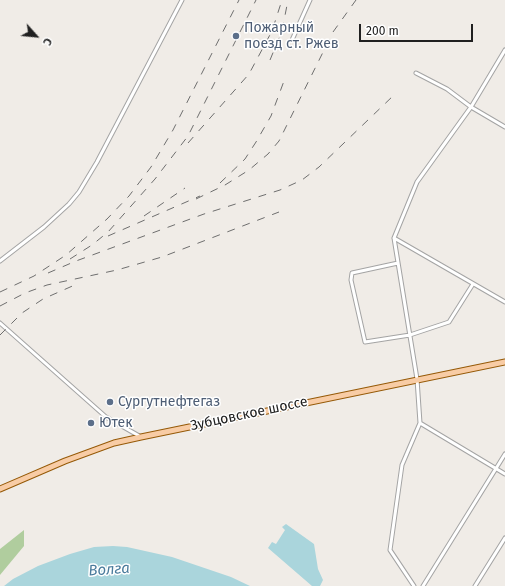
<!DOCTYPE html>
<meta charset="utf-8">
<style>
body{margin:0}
#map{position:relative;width:505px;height:586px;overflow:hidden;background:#f0ece7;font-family:"Fira Sans",sans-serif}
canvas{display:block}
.north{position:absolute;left:16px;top:16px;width:40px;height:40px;-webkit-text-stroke:3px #fff;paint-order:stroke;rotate:117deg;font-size:11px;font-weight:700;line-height:16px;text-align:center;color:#202020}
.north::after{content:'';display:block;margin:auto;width:14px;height:18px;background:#202020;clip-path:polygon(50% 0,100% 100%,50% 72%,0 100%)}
.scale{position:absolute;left:359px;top:24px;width:114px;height:18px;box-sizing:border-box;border:2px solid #202020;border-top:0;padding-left:5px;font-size:12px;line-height:14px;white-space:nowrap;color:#202020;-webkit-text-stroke:3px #fff;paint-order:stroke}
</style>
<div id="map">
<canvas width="505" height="586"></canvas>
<div class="north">С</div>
<div class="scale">200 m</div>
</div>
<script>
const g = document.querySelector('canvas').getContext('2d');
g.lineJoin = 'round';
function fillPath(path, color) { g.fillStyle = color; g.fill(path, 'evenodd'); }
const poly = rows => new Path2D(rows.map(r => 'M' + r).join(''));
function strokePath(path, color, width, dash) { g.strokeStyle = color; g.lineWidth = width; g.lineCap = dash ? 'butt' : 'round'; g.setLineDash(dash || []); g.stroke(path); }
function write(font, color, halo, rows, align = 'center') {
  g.font = font + ' "Fira Sans",sans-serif'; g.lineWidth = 3; g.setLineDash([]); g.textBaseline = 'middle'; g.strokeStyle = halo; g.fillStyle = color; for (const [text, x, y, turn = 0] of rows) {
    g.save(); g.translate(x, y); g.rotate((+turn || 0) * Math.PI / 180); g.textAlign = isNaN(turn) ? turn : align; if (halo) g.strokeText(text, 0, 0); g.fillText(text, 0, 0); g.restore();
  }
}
const forest = poly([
 [24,530,24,546,0,575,0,549]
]);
const water = poly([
 [286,524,314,544,318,569,323,580,320,586,312,586,268,548,272,542,276,544,285,530,282,527],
 [113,546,127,547,172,557,231,577,250,586,4,586,13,579,38,566,70,554,94,547]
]);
const street = poly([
 [292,40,310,0],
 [416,73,447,89,471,107,505,127],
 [394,238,417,379,420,423,402,465,390,550,414,586],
 [394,238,417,182,471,107,505,50],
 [394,238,505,302],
 [0,261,44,227,69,204,79,192,97,162,182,0],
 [398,263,352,273,351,280,365,342,410,335,449,322,473,284],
 [0,323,106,417,141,437],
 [420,423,505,474],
 [423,586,505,454],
 [475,586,505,538]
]);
const primary = poly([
 [0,489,65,461,114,443,141,437,505,362]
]);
const rail = poly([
 [270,60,282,31,288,0],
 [188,143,249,74,272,31,282,0],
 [220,183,245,159,256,142,271,116,284,81],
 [196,199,225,185,249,170,268,154,279,141,333,32,356,0],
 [144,216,185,188],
 [108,236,200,196],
 [70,259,92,245,108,232,155,179,188,136,256,0],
 [48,273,76,261,204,214,280,190,302,180,319,167,394,95],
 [0,292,34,276,66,255,107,219,129,196,151,167,173,130,239,0],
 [0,306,25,293,47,285,117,270,162,257,279,212],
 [0,335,22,313,43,299,77,284]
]);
const markers = [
 [236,36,4,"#5c6f8a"],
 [110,402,4,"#5c6f8a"],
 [91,423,4,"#5c6f8a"]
];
const serviceNames = [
 ["Пожарный",244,28],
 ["поезд ст. Ржев",244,44],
 ["Сургутнефтегаз",118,402],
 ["Ютек",99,423]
];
const streetNames = [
 ["Зубцовское шоссе",249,414,-12]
];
const waterNames = [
 ["Волга",109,570,-4]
];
fillPath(forest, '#b0cd9e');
fillPath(water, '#aad5dc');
strokePath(street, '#a4a4a4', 5);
strokePath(primary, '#955907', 7);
strokePath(street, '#fff', 3);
strokePath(primary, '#f8cca5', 5);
strokePath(rail, '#6e6e6e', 1, [8, 8]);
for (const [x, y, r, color] of markers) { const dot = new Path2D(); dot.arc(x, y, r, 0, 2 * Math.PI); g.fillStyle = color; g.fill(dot); strokePath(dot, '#fff', 1.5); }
write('14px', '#4e5e75', '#fff', serviceNames, 'left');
write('14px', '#202020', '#fff', streetNames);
write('italic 15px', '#4a7b9c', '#fff', waterNames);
</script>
